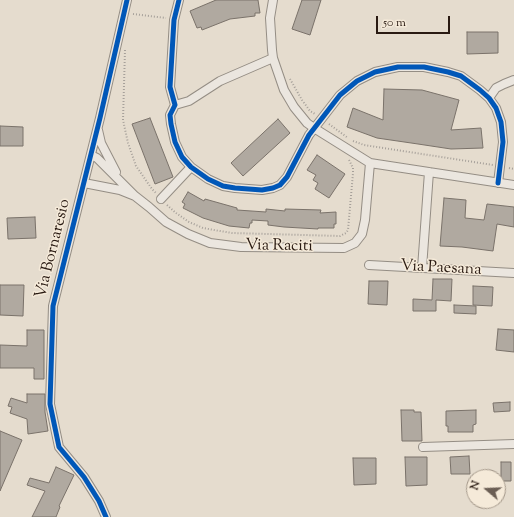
<!DOCTYPE html>
<style>
body{margin:0}
#map{position:relative;width:514px;height:517px;overflow:hidden;background:#e5dcce;font-family:"Sorts Mill Goudy",serif}
canvas{display:block}
.north{position:absolute;left:466px;top:469px;width:40px;height:40px;box-sizing:border-box;background:#f5ead9;border:1px solid #a39789;border-radius:50%;rotate:289deg;font-size:11px;font-weight:700;line-height:16px;text-align:center;color:#291a12}
.north::after{content:'';display:block;margin:auto;width:14px;height:18px;background:#6b5e54;clip-path:polygon(50% 0,100% 100%,50% 72%,0 100%)}
.scale{position:absolute;left:376px;top:16px;width:74px;height:18px;box-sizing:border-box;border:2px solid #291a12;border-top:0;padding-left:5px;font-size:12px;line-height:14px;white-space:nowrap;color:#291a12;-webkit-text-stroke:3px #f5ead9;paint-order:stroke}
</style>
<div id="map">
<canvas width="514" height="517"></canvas>
<div class="north">N</div>
<div class="scale">50 m</div>
</div>
<script>
const g = document.querySelector('canvas').getContext('2d');
g.lineJoin = 'round';
function fillPath(path, color) { g.fillStyle = color; g.fill(path, 'evenodd'); }
const poly = rows => new Path2D(rows.map(r => 'M' + r).join(''));
function strokePath(path, color, width, dash) { g.strokeStyle = color; g.lineWidth = width; g.lineCap = dash ? 'butt' : 'round'; g.setLineDash(dash || []); g.stroke(path); }
function write(font, color, halo, rows, align = 'center') {
  g.font = font + ' "Sorts Mill Goudy",serif'; g.lineWidth = 3; g.setLineDash([]); g.textBaseline = 'middle'; g.strokeStyle = halo; g.fillStyle = color; for (const [text, x, y, turn = 0] of rows) {
    g.save(); g.translate(x, y); g.rotate((+turn || 0) * Math.PI / 180); g.textAlign = isNaN(turn) ? turn : align; if (halo) g.strokeText(text, 0, 0); g.fillText(text, 0, 0); g.restore();
  }
}
const building = poly([
 [216,0,258,0,260,13,255,13,255,16,230,19,202,30,201,27,197,28,190,11,216,0],
 [302,0,321,0,310,35,292,29,302,0],
 [467,32,498,32,498,53,467,54,467,32],
 [384,89,422,90,459,100,451,130,481,128,483,148,451,149,418,144,377,138,347,127,353,108,383,120,384,89],
 [150,118,173,177,155,184,132,124,150,118],
 [278,119,290,133,243,176,231,163,278,119],
 [0,126,23,127,23,146,0,146,0,126],
 [317,155,345,174,329,198,315,189,318,183,313,180,316,175,307,170,317,155],
 [188,192,204,201,205,199,237,208,237,210,266,212,266,209,285,211,285,209,321,210,320,213,336,212,336,224,334,224,334,228,318,228,318,229,284,227,268,225,268,221,252,220,252,223,250,223,249,228,229,226,203,218,183,208,185,204,182,202,188,192],
 [444,198,466,200,465,218,484,220,487,204,514,207,514,227,497,224,493,251,462,247,440,246,444,198],
 [35,217,36,238,8,239,7,218,35,217],
 [433,279,452,279,451,301,436,300,436,311,413,311,413,299,432,300,433,279],
 [369,281,388,281,387,305,368,304,369,281],
 [0,285,24,285,23,316,0,315,0,285],
 [473,286,493,287,492,306,473,305,473,286],
 [454,305,476,306,476,314,454,313,454,305],
 [498,329,514,330,514,352,496,350,498,329],
 [27,330,44,330,44,379,34,379,34,368,0,368,0,345,27,346,27,330],
 [27,394,45,394,45,412,48,431,28,434,27,419,10,413,12,407,8,406,11,398,27,403,27,394],
 [510,402,510,411,494,412,493,403,510,402],
 [401,410,414,410,414,412,421,412,422,441,402,441,401,410],
 [476,410,476,424,473,425,473,432,448,432,448,426,446,426,446,411,476,410],
 [0,431,22,440,0,491,0,431],
 [469,456,470,474,451,474,450,457,469,456],
 [405,457,427,457,427,485,406,486,405,457],
 [353,458,376,458,376,484,354,485,353,458],
 [501,462,511,462,511,481,501,481,501,462],
 [56,467,74,475,59,506,60,507,56,517,32,517,45,491,27,485,30,478,49,483,56,467]
]);
const path = poly([
 [133,14,166,18],
 [125,50,123,120,128,143,136,166,152,189,156,193],
 [290,79,302,100,310,111,315,114],
 [329,124,348,138],
 [353,141,364,145,493,165],
 [509,168,514,169],
 [167,205,176,213,189,222,203,228,214,230,232,233,340,236,346,233,348,230,353,173,353,168,349,160]
]);
const minor = poly([
 [179,0,174,20,170,87,175,105,170,115,171,124,175,142,182,157,191,167,208,179,223,186,235,188,262,190,273,188,280,185,287,177,309,135,340,95,357,81,375,72,398,67,424,67,448,72,461,76,480,90,489,98,496,108,501,122,503,142,498,183],
 [273,0,270,18,272,50,273,58,284,90,294,107,307,123,314,128,370,163,514,185],
 [489,98,496,88,504,84,514,80],
 [175,105,189,101,220,81,273,58],
 [98,130,101,143,116,172],
 [84,183,120,190,135,196,97,158,91,155],
 [135,196,149,207,166,222,188,234,210,243,241,247,344,248,355,243,362,234,365,220,370,163],
 [161,199,191,167],
 [369,265,514,273],
 [422,268,429,172],
 [423,447,514,444],
 [106,517,99,501,84,477,59,447,50,404,53,306,100,118,127,0]
]);
const cycleway = poly([
 [179,0,174,20,170,87,175,105,170,115,171,124,175,142,182,157,191,167,208,179,223,186,235,188,262,190,273,188,280,185,287,177,309,135,340,95,357,81,375,72,398,67,424,67,448,72,461,76,480,90,489,98,496,108,501,122,503,142,498,183],
 [106,517,99,501,84,477,59,447,50,404,53,306,100,118,127,0]
]);
const streetNames = [
 ["Via Raciti",279,247,1],
 ["Via Bornaresio",54,249,-76],
 ["Via Paesana",441,269,3]
];
fillPath(building, '#b0a9a0');
strokePath(building, '#7a726a', 1);
strokePath(minor, '#948d84', 10);
strokePath(path, '#a6a09a', 2, [1, 2]);
strokePath(minor, '#ebe6df', 8);
strokePath(cycleway, '#0057b8', 5);
write('16px', '#291a12', '#f5ead9', streetNames);
</script>
